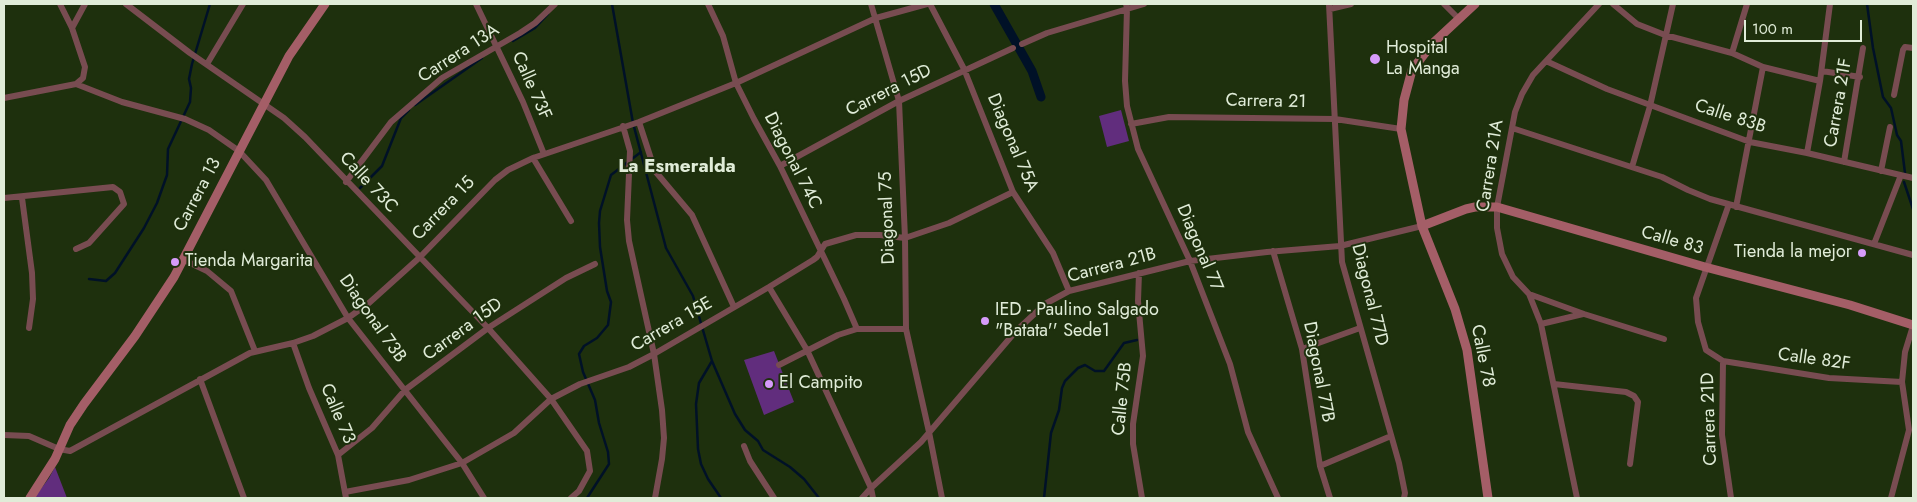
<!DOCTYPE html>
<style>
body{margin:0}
#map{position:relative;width:1917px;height:502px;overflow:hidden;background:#1e300d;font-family:Jost,sans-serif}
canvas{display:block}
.frame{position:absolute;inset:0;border:5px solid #e0ecd8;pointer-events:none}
.scale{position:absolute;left:1744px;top:20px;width:118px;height:22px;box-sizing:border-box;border:2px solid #e0ecd8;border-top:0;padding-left:6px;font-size:15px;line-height:18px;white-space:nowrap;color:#e0ecd8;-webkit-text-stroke:4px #1e300d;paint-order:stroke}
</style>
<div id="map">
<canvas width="1917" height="502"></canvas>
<div class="frame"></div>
<div class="scale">100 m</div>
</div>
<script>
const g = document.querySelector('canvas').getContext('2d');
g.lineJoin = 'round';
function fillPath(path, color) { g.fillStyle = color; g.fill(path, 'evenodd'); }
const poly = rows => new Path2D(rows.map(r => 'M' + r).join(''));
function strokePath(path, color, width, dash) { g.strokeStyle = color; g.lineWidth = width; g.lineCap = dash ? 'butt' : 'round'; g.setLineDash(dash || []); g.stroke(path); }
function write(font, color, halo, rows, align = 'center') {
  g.font = font + ' Jost,sans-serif'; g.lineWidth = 4; g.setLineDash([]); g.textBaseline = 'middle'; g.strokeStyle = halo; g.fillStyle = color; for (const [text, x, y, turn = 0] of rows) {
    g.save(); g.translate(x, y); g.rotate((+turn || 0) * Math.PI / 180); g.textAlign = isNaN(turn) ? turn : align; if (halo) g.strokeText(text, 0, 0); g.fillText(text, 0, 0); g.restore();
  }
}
const green = poly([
 [1121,110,1129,141,1107,147,1099,116],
 [774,351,794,402,764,415,744,360],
 [55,467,67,498,34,498,49,478]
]);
const stream = poly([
 [612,4,633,123,666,248,693,296,712,361,735,414,745,430,758,441,763,450,790,467,804,479,819,498],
 [1867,4,1873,48,1883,97,1891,108,1897,135,1901,141,1905,173],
 [513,41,535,28,548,14],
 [415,105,482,58],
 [1904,182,1913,209],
 [360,188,382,166,401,118,409,110],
 [89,279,106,281,115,273,144,228,157,203,167,175,168,149,190,102,191,88,189,79,192,64,210,4],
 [712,361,699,383,696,404,698,449,701,464,708,479,721,498],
 [587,498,609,464,608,452,599,423,595,400,583,372,579,354,584,346,597,338,608,325,611,302,607,291,600,247,599,223,600,211,611,175,641,152],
 [1044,498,1051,433,1059,410,1062,388,1065,381,1078,368,1085,365,1095,371,1104,371,1124,343,1137,340]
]);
const canal = poly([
 [994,4,1032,71,1041,97]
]);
const street = poly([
 [60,4,72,28,85,67,83,78,76,84],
 [126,4,190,53,284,118,305,137,488,328,551,399,587,451,590,471,579,491,571,498],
 [476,4,523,102,544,154],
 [708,4,723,36,736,83,754,119,780,166,844,299,857,329],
 [871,4,899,101,905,238,906,329,929,432,942,498],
 [930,4,964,69,1013,192,1053,253,1069,291],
 [1126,4,1127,8,1125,81,1127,106,1138,149,1190,261,1230,364,1248,432,1278,498],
 [1329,4,1342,262,1399,463,1405,493,1404,498],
 [1444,4,1458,18],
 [1613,4,1637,24,1665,35,1732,53,1763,67,1820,81],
 [1330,9,1351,4],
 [72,28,85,4],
 [1022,44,1047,33,1144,4],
 [1732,53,1747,4],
 [1546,61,1607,89,1750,142,1807,153,1913,178],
 [207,64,243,4],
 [1822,71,1860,77],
 [76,84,122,102,185,119,209,130,239,151,266,180,348,318,462,463,484,498],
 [1894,95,1903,50,1905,47,1913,48],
 [4,98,76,84],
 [639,122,655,171,692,215,734,307],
 [1131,124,1169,117,1335,119,1401,129],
 [623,126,630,151,627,220,629,241,654,354,662,410,664,438,662,459,655,498],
 [1512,128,1662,177,1688,190,1710,199,1913,255],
 [1807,153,1820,81,1830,4],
 [533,158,571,221],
 [1844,162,1863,48],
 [780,166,899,101,1013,48],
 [1632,167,1650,106,1673,4],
 [1881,171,1890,127],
 [346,182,391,122,442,78,520,33,535,23,555,4],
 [4,198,113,187,120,192,124,204,89,243,76,249],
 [22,198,32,273,33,299,29,328],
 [1729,204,1696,298,1698,322,1706,350,1723,361,1722,435,1731,498],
 [1736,207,1763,67],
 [1874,244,1901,175],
 [1273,251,1302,349,1320,466,1330,498],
 [182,259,207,271,231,291,255,351],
 [1139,273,1138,301,1143,356,1133,424,1133,444,1142,498],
 [769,287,807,350,871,488,873,498],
 [1529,294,1584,314,1664,339],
 [1541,324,1583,314],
 [293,343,309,388,338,455,346,498],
 [1302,349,1360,328],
 [1723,361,1829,378,1902,382],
 [779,365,838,335,857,329,906,329],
 [200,379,244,498],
 [1554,384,1626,392,1634,396,1638,402,1630,464],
 [4,435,29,436,59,449,70,451,250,353,293,343,313,336,348,318,369,303,419,258,495,180,508,170,533,158,639,122,736,83,876,18,927,4],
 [744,446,750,461,774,498],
 [338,455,372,428,405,390,488,328,566,278,595,264],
 [1320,466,1391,436],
 [345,492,409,480,462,463,514,433,551,399,580,384,629,367,654,354,769,287,813,260,817,257,825,244,856,235,880,235,905,238,949,223,1013,192],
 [862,498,871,488,921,442,1016,331,1045,304,1069,291,1190,261,1267,252,1340,246,1422,226],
 [1577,498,1541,324,1529,294,1513,277,1502,254,1497,228,1497,207,1515,112,1522,94,1533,75,1599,4],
 [1891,498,1909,430,1902,382,1905,352,1913,326]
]);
const secondary = poly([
 [1475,4,1432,44,1412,70,1404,100,1401,129,1422,226,1455,309,1467,350,1488,498],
 [1422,226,1466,209,1475,207,1497,207,1705,267,1850,305,1913,325],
 [30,498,55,459,70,425,84,404,135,336,174,277,289,56,325,4]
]);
const markers = [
 [1375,59,6,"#d69bfa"],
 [1862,253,5,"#d69bfa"],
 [175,262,5,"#d69bfa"],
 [985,321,5,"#d69bfa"],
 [769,384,5,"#d69bfa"]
];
const poiNames = [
 ["Hospital",1386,49],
 ["La Manga",1386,70],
 ["Tienda la mejor",1852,253,"right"],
 ["Tienda Margarita",185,262],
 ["IED - Paulino Salgado",995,311],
 ["\"Batata'' Sede1",995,332],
 ["El Campito",779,384]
];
const streetNames = [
 ["Carrera 13A",459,54,-33],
 ["Calle 73F",531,86,66],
 ["Carrera 15D",889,91,-27],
 ["Carrera 21",1266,102,1],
 ["Carrera 21F",1839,103,-80],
 ["Calle 83B",1730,117,18],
 ["Diagonal 75A",1012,143,67],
 ["Diagonal 74C",792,161,63],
 ["Carrera 21A",1491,166,-81],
 ["Calle 73C",368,183,47],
 ["Carrera 13",198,195,-62],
 ["Carrera 15",444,209,-46],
 ["Diagonal 75",888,218,-92],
 ["Calle 83",1672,241,16],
 ["Diagonal 77",1199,248,67],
 ["Carrera 21B",1112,266,-15],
 ["Diagonal 77D",1369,295,76],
 ["Diagonal 73B",372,319,55],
 ["Carrera 15E",672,325,-30],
 ["Carrera 15D",463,330,-36],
 ["Calle 78",1482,356,79],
 ["Calle 82F",1814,360,8],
 ["Diagonal 77B",1318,372,79],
 ["Calle 75B",1123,399,-84],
 ["Calle 73",337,414,67],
 ["Carrera 21D",1710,419,-92]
];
const neighbourhoodNames = [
 ["La Esmeralda",677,167]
];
fillPath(green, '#612d7d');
strokePath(stream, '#001127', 2.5);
strokePath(canal, '#001127', 9);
strokePath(street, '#784c51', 6);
strokePath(secondary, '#a45e67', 9);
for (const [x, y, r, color] of markers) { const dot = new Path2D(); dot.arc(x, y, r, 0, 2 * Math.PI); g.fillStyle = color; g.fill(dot); strokePath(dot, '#1e300d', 2); }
write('18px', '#e0ecd8', '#1e300d', poiNames, 'left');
write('18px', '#e0ecd8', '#1e300d', streetNames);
write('bold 19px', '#e0ecd8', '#1e300d', neighbourhoodNames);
</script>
